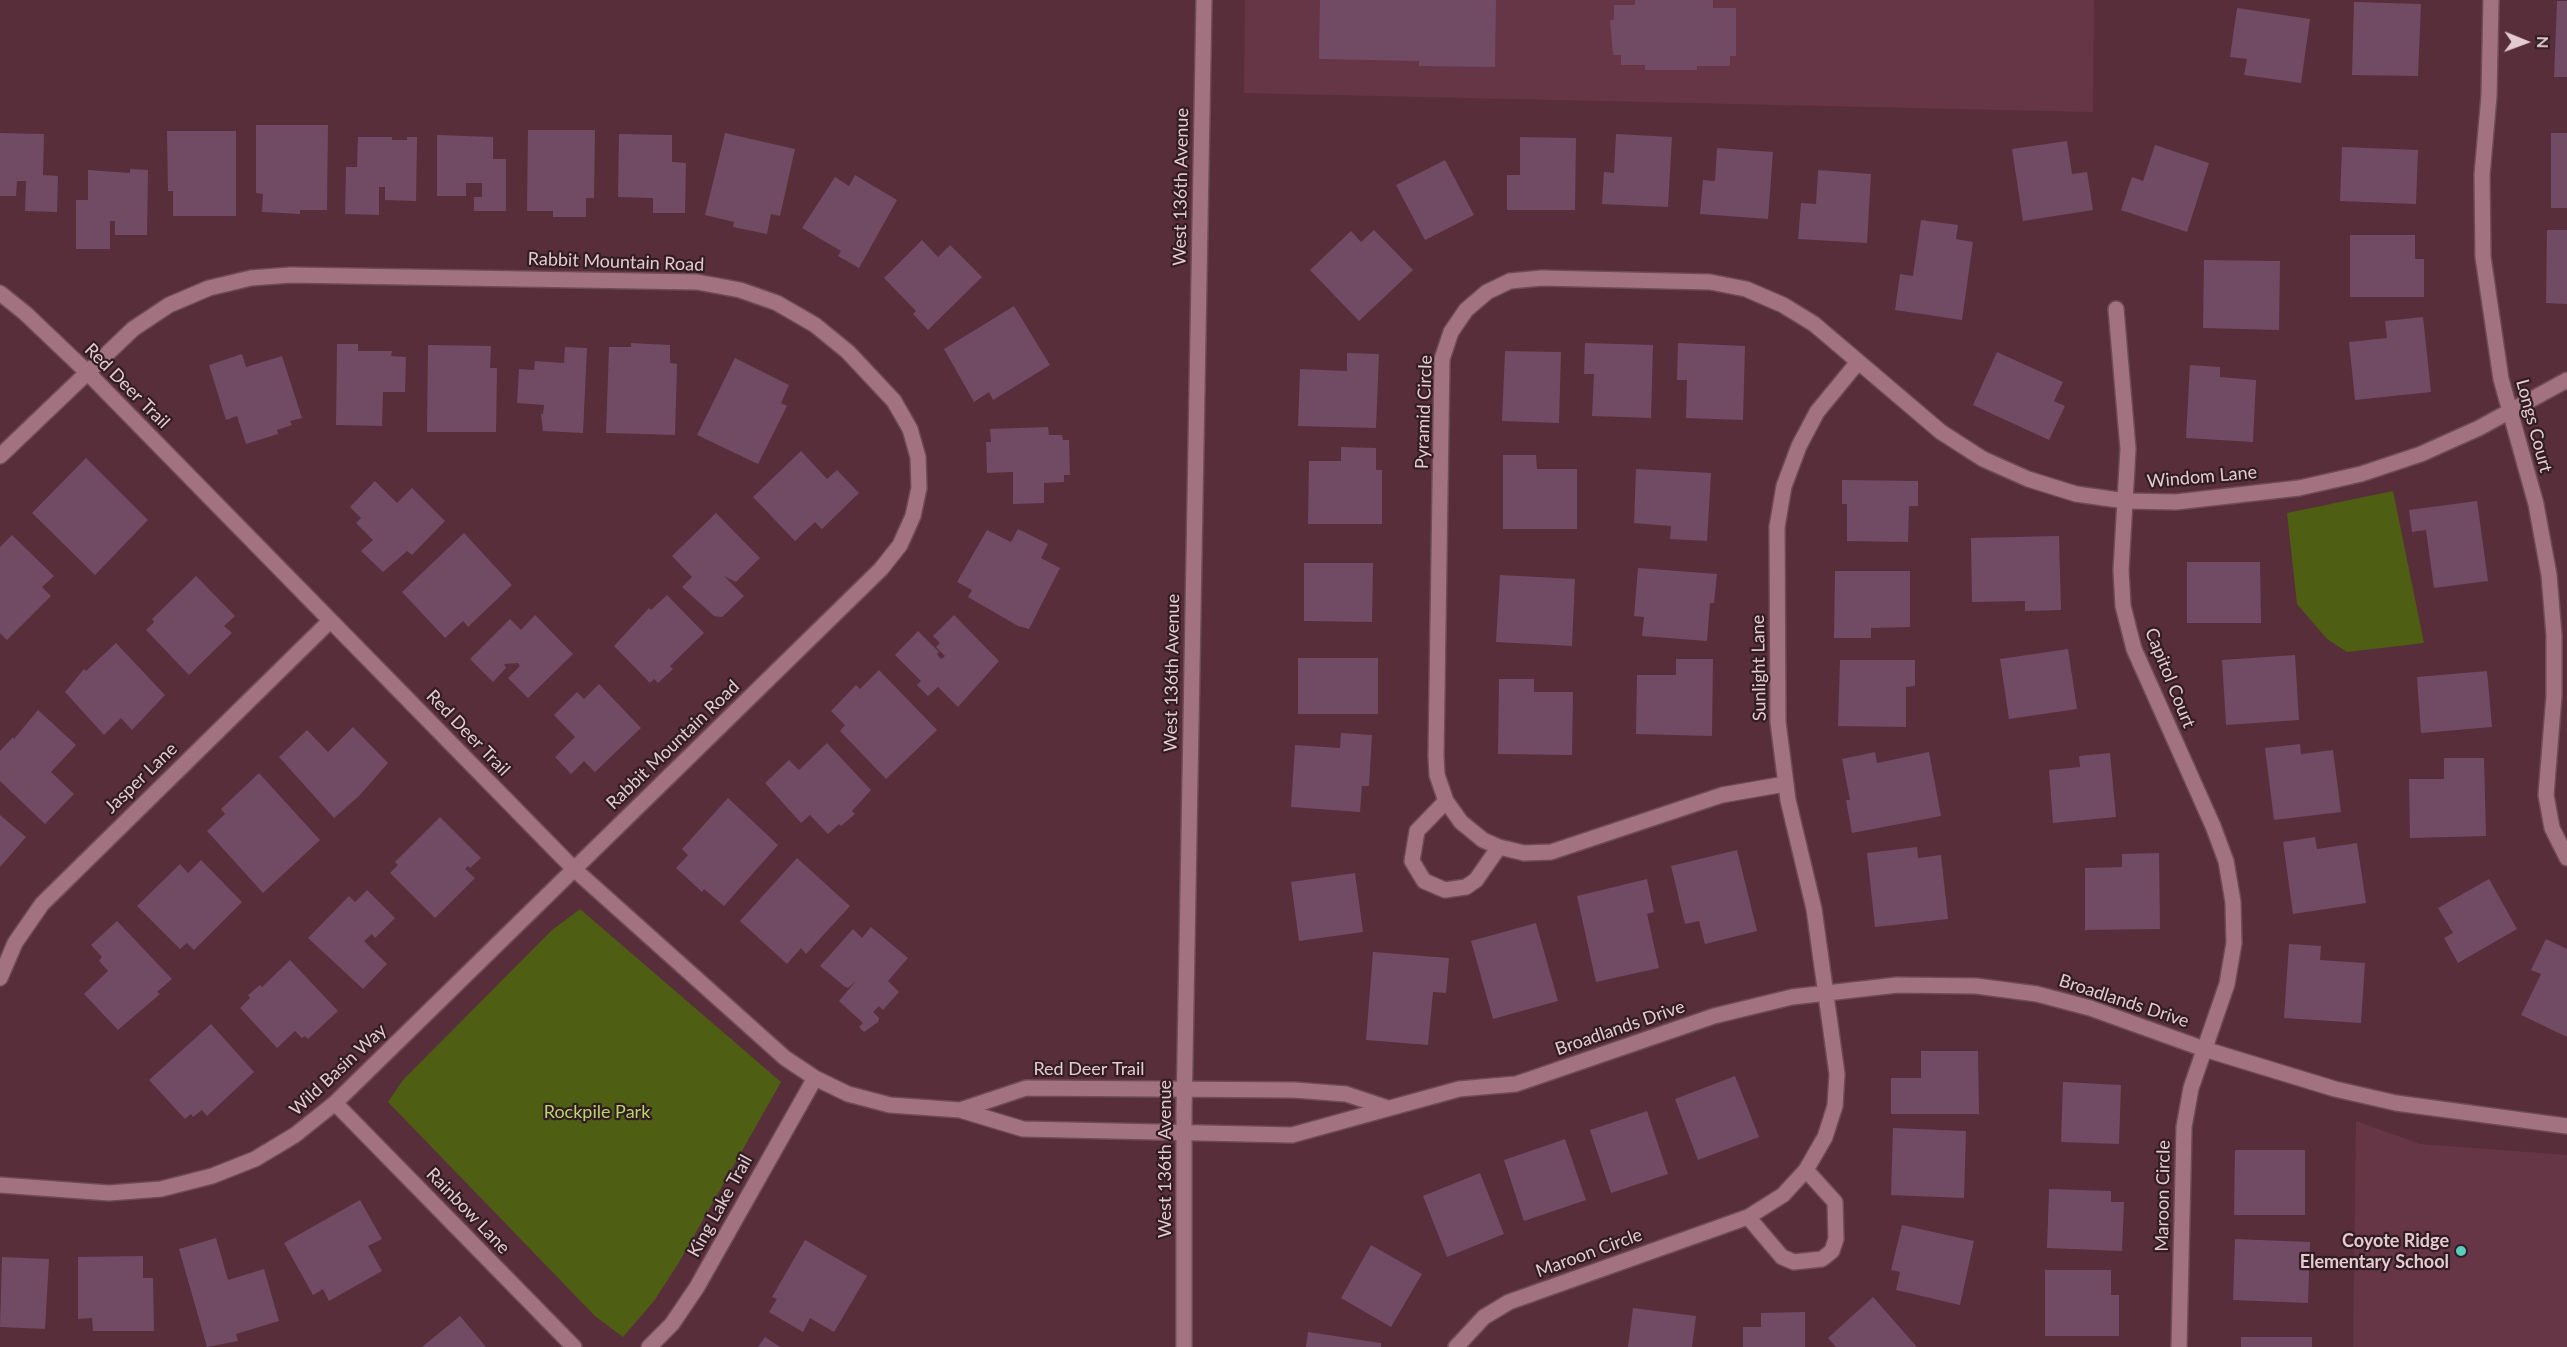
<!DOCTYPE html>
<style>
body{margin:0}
#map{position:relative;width:2567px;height:1347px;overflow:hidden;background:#582e3b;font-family:Lato,sans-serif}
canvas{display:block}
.north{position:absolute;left:2495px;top:12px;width:60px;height:60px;-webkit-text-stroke:4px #311d23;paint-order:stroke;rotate:91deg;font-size:16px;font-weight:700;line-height:24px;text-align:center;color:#e5cad1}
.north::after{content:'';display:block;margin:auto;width:21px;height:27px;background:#e5cad1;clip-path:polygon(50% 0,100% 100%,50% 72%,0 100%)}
</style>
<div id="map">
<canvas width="2567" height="1347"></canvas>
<div class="north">N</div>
</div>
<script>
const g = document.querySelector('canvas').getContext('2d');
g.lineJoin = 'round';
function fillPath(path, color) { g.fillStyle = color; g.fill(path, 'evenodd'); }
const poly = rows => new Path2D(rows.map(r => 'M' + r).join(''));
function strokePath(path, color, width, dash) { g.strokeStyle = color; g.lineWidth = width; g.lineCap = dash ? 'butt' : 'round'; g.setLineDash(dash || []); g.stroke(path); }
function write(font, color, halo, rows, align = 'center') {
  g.font = font + ' Lato,sans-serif'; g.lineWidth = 4.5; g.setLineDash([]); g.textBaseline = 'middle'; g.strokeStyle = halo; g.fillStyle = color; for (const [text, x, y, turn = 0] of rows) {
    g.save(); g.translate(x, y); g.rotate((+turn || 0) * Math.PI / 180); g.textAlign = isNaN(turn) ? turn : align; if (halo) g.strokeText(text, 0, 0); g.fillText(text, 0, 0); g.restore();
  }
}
const built = poly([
 [1245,0,2094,0,2093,112,1244,93],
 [2356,1121,2420,1144,2567,1155,2567,1347,2353,1347]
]);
const green = poly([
 [2393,491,2424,643,2347,652,2327,639,2297,604,2287,513],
 [580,909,781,1082,678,1264,654,1301,623,1337,595,1316,388,1102,403,1080,551,931]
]);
const building = poly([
 [1320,0,1496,0,1495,67,1419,66,1419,61,1319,59],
 [1635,0,1713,0,1713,8,1736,8,1736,56,1730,56,1730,66,1697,66,1697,70,1645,70,1645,65,1621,65,1621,55,1613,55,1610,20,1614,20,1614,5,1635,5],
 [2557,1,2567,1,2567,77,2554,77],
 [2354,2,2421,4,2418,76,2352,75],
 [2237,8,2310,19,2301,83,2244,75,2247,59,2230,57],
 [256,125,328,125,327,210,300,210,300,214,262,212,263,194,256,193],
 [528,130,595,130,594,198,586,198,586,217,553,217,553,211,527,211],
 [167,131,236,131,236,216,173,216,173,191,168,191],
 [0,133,44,134,43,175,58,176,57,212,25,211,26,181,17,181,16,196,0,196],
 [725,133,795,149,780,216,771,214,767,234,733,227,734,222,705,215],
 [2551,133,2567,133,2567,208,2551,208],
 [619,134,672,135,672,162,686,163,685,213,653,213,653,198,618,197],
 [1616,134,1672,137,1668,207,1602,204,1604,172,1614,173],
 [437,135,493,137,493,159,506,159,506,211,474,211,474,197,482,197,482,183,466,183,466,196,437,196],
 [358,137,392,137,392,140,407,140,407,137,417,137,416,201,385,200,385,187,379,187,379,215,345,214,346,167,357,167],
 [1520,137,1576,138,1575,210,1507,210,1507,175,1520,175],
 [2067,141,2072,174,2087,172,2093,210,2023,221,2012,149],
 [2155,145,2209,163,2187,232,2121,210,2132,177,2143,181],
 [2342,147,2418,150,2416,204,2340,201],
 [1717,148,1773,152,1768,219,1700,214,1703,180,1715,181],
 [1445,160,1474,215,1425,240,1396,185],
 [130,169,148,170,147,235,115,235,115,221,110,221,110,249,76,249,76,200,88,200,88,170,130,173],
 [1818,170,1871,174,1867,243,1798,239,1801,203,1816,204],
 [855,175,897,200,859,268,838,256,841,251,802,228,835,177,849,186],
 [1921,220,1958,225,1956,239,1973,242,1962,320,1895,310,1900,274,1913,276],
 [1374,230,1413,270,1359,321,1310,270,1351,231,1361,242],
 [2547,230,2567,230,2567,304,2546,303],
 [2350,235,2415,235,2415,259,2424,259,2424,297,2350,297],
 [922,240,938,257,950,245,982,277,928,330,913,314,916,311,884,278],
 [2204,260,2280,261,2279,330,2203,328],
 [1014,306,1050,365,993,400,989,392,974,402,944,349],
 [2423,317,2431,392,2355,400,2349,342,2387,338,2385,321],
 [631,343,670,345,670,363,677,364,675,435,606,433,609,347,631,347],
 [1585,343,1653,345,1651,418,1592,416,1594,374,1584,374],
 [1678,343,1745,346,1743,420,1686,418,1687,380,1677,380],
 [337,344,358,344,358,351,392,351,391,356,406,357,405,392,383,392,382,426,336,425],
 [428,345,491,346,490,368,497,368,496,432,427,432],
 [565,347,587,348,583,433,543,431,541,414,543,414,544,405,517,403,519,369,534,370,535,361,564,363],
 [1505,351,1561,352,1559,423,1502,421],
 [1997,352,2063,382,2054,401,2065,406,2049,440,1973,405],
 [1347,353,1379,354,1376,428,1298,426,1300,369,1347,371],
 [242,354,246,367,282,356,302,418,290,421,292,425,277,430,278,434,246,444,237,416,226,420,209,365],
 [735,358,789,385,781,403,787,406,758,464,697,435],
 [2190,365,2220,367,2220,377,2256,380,2253,442,2186,438],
 [1048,427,1049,435,1062,435,1063,440,1069,440,1070,475,1064,475,1064,482,1044,483,1044,503,1013,504,1013,472,987,473,986,442,991,442,990,429],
 [1341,447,1376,448,1376,470,1382,470,1382,524,1308,524,1309,461,1341,461],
 [801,451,827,479,837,470,859,493,822,529,815,522,795,541,753,497],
 [1503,455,1536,455,1537,469,1577,469,1577,529,1503,529],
 [86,458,148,520,95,575,32,513],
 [1636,469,1711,473,1707,541,1670,539,1671,526,1634,523],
 [1842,480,1918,481,1918,506,1909,506,1908,542,1847,541,1847,504,1842,504],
 [375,481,397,503,412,488,445,521,412,555,407,551,383,572,361,551,373,540,356,523,361,518,350,507],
 [2477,501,2488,581,2434,588,2426,530,2412,532,2409,510],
 [716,513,760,558,736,582,724,576,744,596,722,617,714,616,682,587,692,577,672,556],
 [1018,529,1048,544,1041,558,1060,568,1029,629,1018,626,968,597,972,590,957,582,987,530,1011,542],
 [464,533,512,585,468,627,463,621,445,638,402,592],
 [12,535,54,576,42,587,51,596,7,640,0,633,0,547],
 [2059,536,2061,610,2025,611,2025,601,1972,602,1971,538],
 [2187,562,2260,562,2261,623,2187,623],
 [1304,563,1373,563,1372,622,1304,621],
 [1638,568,1717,574,1714,603,1710,603,1707,641,1642,636,1644,617,1634,616],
 [1835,571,1910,571,1910,627,1871,628,1871,638,1834,638],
 [1500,575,1575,579,1572,646,1496,642],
 [196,576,235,616,224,626,232,633,189,675,146,630,154,622,152,619],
 [667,595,704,633,670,666,673,669,658,683,654,679,650,683,614,646,649,608,651,610],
 [535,615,573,654,528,698,508,678,520,666,518,663,504,664,506,668,493,682,470,659,510,619,521,630],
 [954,615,999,661,958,707,938,687,928,696,917,685,921,681,895,655,918,631,939,652,937,654,941,659,945,656,936,647,940,643,933,636],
 [116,643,165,695,132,730,121,718,104,735,65,692,84,669,86,671],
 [2068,649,2077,709,2009,719,2000,659],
 [2295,655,2299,720,2226,725,2222,660],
 [1298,658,1378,658,1378,714,1298,714],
 [1676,659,1713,659,1712,736,1636,734,1637,675,1676,675],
 [1840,660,1915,660,1915,686,1906,687,1906,727,1838,726],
 [879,670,937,730,886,779,840,731,845,725,831,711,856,685,860,689],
 [2487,671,2492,727,2421,733,2417,677],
 [1499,679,1534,679,1534,692,1573,692,1572,755,1498,754],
 [599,684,641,728,595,772,584,761,571,774,555,757,575,737,554,715,577,692,584,699],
 [38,710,76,745,51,772,74,794,45,824,0,781,0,751,13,737,14,739],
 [353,727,388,763,359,796,334,818,279,757,307,730,328,752],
 [1341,733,1372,735,1369,786,1362,786,1360,812,1291,807,1295,745,1340,748],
 [827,743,871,790,852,811,855,814,841,826,839,824,828,834,810,815,801,823,765,783,789,760,799,770],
 [2300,744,2301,754,2333,750,2341,812,2274,820,2265,748],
 [1875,752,1877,763,1929,752,1941,816,1852,833,1846,800,1850,800,1842,759],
 [2110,753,2116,817,2053,823,2049,770,2080,767,2079,756],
 [2444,758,2484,758,2486,836,2410,838,2409,779,2444,779],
 [259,773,320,840,263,893,207,831,225,814,221,809],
 [728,798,778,845,724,906,704,889,702,892,676,868,688,855,682,849],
 [0,815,26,837,0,867],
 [440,817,481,858,470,868,468,866,465,869,475,878,435,918,390,873,398,865,395,862],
 [2315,837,2317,849,2357,843,2366,903,2293,914,2283,842],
 [1917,847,1918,858,1941,855,1948,919,1875,927,1867,853],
 [1737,850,1757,931,1705,944,1699,921,1685,924,1671,866],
 [2159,853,2160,929,2085,930,2085,868,2122,867,2122,854],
 [797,858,850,906,806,954,801,948,787,964,740,921],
 [201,860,242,902,194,950,187,943,180,949,137,906,180,864,188,873],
 [1355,873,1363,932,1299,941,1291,882],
 [1647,879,1654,912,1647,914,1659,968,1596,982,1577,896],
 [2489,879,2517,929,2458,963,2444,938,2453,933,2438,908],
 [367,890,395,918,375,938,372,934,364,941,387,964,363,989,308,938,349,896,355,902],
 [117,921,172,979,157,992,160,994,118,1030,84,994,108,971,99,961,102,957,91,945],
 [1536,923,1558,1001,1493,1019,1471,941],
 [871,927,908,958,888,981,899,992,883,1010,879,1006,873,1012,879,1018,878,1022,864,1032,859,1027,863,1023,839,1001,856,981,848,988,844,986,820,966,853,929,862,938],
 [2546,939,2567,949,2567,1037,2521,1015,2541,974,2531,970],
 [2289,944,2321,946,2320,960,2365,963,2361,1023,2284,1018],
 [1373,952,1449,958,1446,993,1433,992,1428,1045,1366,1040],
 [290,960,338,1011,308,1039,305,1036,302,1038,295,1031,277,1048,240,1008,250,998,248,995,260,985,262,987],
 [211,1024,254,1072,207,1116,202,1110,193,1117,191,1114,185,1119,149,1080],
 [1921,1051,1978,1051,1979,1114,1891,1114,1891,1078,1921,1078],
 [1735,1076,1759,1137,1698,1160,1675,1099],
 [2063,1082,2121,1085,2119,1144,2061,1142],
 [1647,1111,1668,1174,1611,1193,1590,1130],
 [1893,1128,1966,1131,1964,1198,1891,1195],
 [1565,1139,1586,1200,1524,1221,1504,1160],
 [2235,1150,2305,1150,2305,1215,2234,1215],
 [1480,1173,1504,1234,1447,1257,1423,1196],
 [2049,1189,2111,1191,2111,1202,2124,1202,2122,1251,2047,1248],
 [360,1200,382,1239,368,1246,382,1271,329,1301,323,1289,313,1295,284,1243],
 [1902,1225,1974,1241,1960,1305,1896,1290,1900,1272,1891,1270],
 [216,1238,228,1280,264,1269,279,1321,236,1334,238,1341,207,1347,179,1249],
 [2235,1239,2310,1242,2308,1303,2233,1300],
 [805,1240,867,1276,834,1332,810,1318,803,1332,769,1312,777,1299,772,1297],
 [1371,1245,1422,1274,1391,1327,1341,1298],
 [143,1256,143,1278,153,1278,154,1331,93,1331,92,1318,78,1319,78,1257],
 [2,1257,49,1259,45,1329,0,1327],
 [2045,1270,2111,1270,2111,1295,2119,1295,2119,1336,2045,1336],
 [1873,1297,1917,1347,1836,1347,1828,1338],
 [1633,1308,1696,1316,1692,1347,1628,1347],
 [1805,1312,1805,1347,1743,1347,1743,1327,1761,1327,1761,1313],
 [460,1316,486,1347,422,1347],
 [1308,1332,1381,1343,1381,1347,1306,1347],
 [765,1337,780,1347,758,1347],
 [2241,1337,2312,1337,2312,1347,2241,1347]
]);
const street = poly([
 [2491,0,2489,96,2482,175,2483,257,2501,379,2536,504,2549,575,2554,635,2554,696,2546,795,2552,828,2567,858],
 [0,293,25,313,87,372,574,869,785,1058,815,1078,848,1094,890,1105,960,1110,1023,1129,1292,1135,1459,1089,1516,1084,1714,1016,1792,997,1897,985,1976,986,2037,994,2090,1008,2204,1049,2335,1089,2396,1103,2567,1126],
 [2116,309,2128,449,2121,570,2123,606,2134,649,2213,826,2226,861,2233,902,2234,943,2227,984,2191,1088,2184,1127,2179,1347],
 [0,456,133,329,169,305,209,288,251,278,290,275,697,282,740,290,777,303,815,325,848,352,894,401,910,429,918,457,919,488,913,516,900,545,881,569,335,1103,295,1135,255,1159,212,1176,161,1189,109,1193,0,1185],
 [1785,784,1722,795,1551,852,1524,853,1499,847,1483,840,1461,822,1446,801,1437,775,1436,756,1442,359,1451,332,1466,310,1487,292,1510,281,1542,278,1710,282,1746,289,1783,305,1814,324,1941,432,1983,459,2028,479,2076,494,2126,501,2176,502,2299,488,2361,474,2421,454,2479,428,2567,380],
 [1446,801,1417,831,1412,861,1424,881,1445,890,1466,887,1476,880,1499,847],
 [0,978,15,943,42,904,330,621],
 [335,1103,574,1347],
 [960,1110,1026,1088,1294,1090,1346,1094,1388,1108],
 [1748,1217,1782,1257,1794,1262,1822,1259,1832,1251,1836,1239,1835,1202,1806,1170],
 [649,1347,672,1324,697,1287,815,1078],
 [1456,1347,1484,1317,1509,1302,1748,1217,1783,1195,1806,1170,1825,1137,1835,1106,1837,1074,1814,909,1788,800,1778,722,1777,527,1784,486,1799,446,1817,412,1858,362]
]);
const secondary = poly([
 [1184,1347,1184,1112,1204,0]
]);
const markers = [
 [2461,1251,6,"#5bcebb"]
];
const streetNames = [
 ["West 136th Avenue",1181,187,-89],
 ["Rabbit Mountain Road",616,262,2],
 ["Red Deer Trail",127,386,45],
 ["Pyramid Circle",1424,412,-88],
 ["Longs Court",2534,426,75],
 ["Windom Lane",2202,477,-5],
 ["Sunlight Lane",1759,668,-91],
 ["West 136th Avenue",1172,673,-89],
 ["Capitol Court",2170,678,68],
 ["Red Deer Trail",468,733,46],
 ["Rabbit Mountain Road",673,745,-44],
 ["Jasper Lane",141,778,-44],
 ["Broadlands Drive",2124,1001,18],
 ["Broadlands Drive",1620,1028,-19],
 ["Red Deer Trail",1089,1069],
 ["Wild Basin Way",338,1070,-43],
 ["West 136th Avenue",1165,1159,-90],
 ["Maroon Circle",2163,1196,-89],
 ["King Lake Trail",720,1206,-61],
 ["Rainbow Lane",468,1211,46],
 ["Maroon Circle",1589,1253,-20]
];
const parkNames = [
 ["Rockpile Park",597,1112]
];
const poiNames = [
 ["Coyote Ridge",2449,1241],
 ["Elementary School",2449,1262]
];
fillPath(built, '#663646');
fillPath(green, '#4e5e13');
fillPath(building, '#714b63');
strokePath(street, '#6e4b56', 18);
strokePath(secondary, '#6e4b56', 18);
strokePath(street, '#a27280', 15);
strokePath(secondary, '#a27280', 15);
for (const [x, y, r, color] of markers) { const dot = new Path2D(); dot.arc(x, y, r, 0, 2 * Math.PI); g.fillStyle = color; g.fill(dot); strokePath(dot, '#311d23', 2); }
write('18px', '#e5cad1', '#311d23', streetNames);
write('18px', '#bad46c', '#311d23', parkNames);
write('bold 18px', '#e5cad1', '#311d23', poiNames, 'right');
</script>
